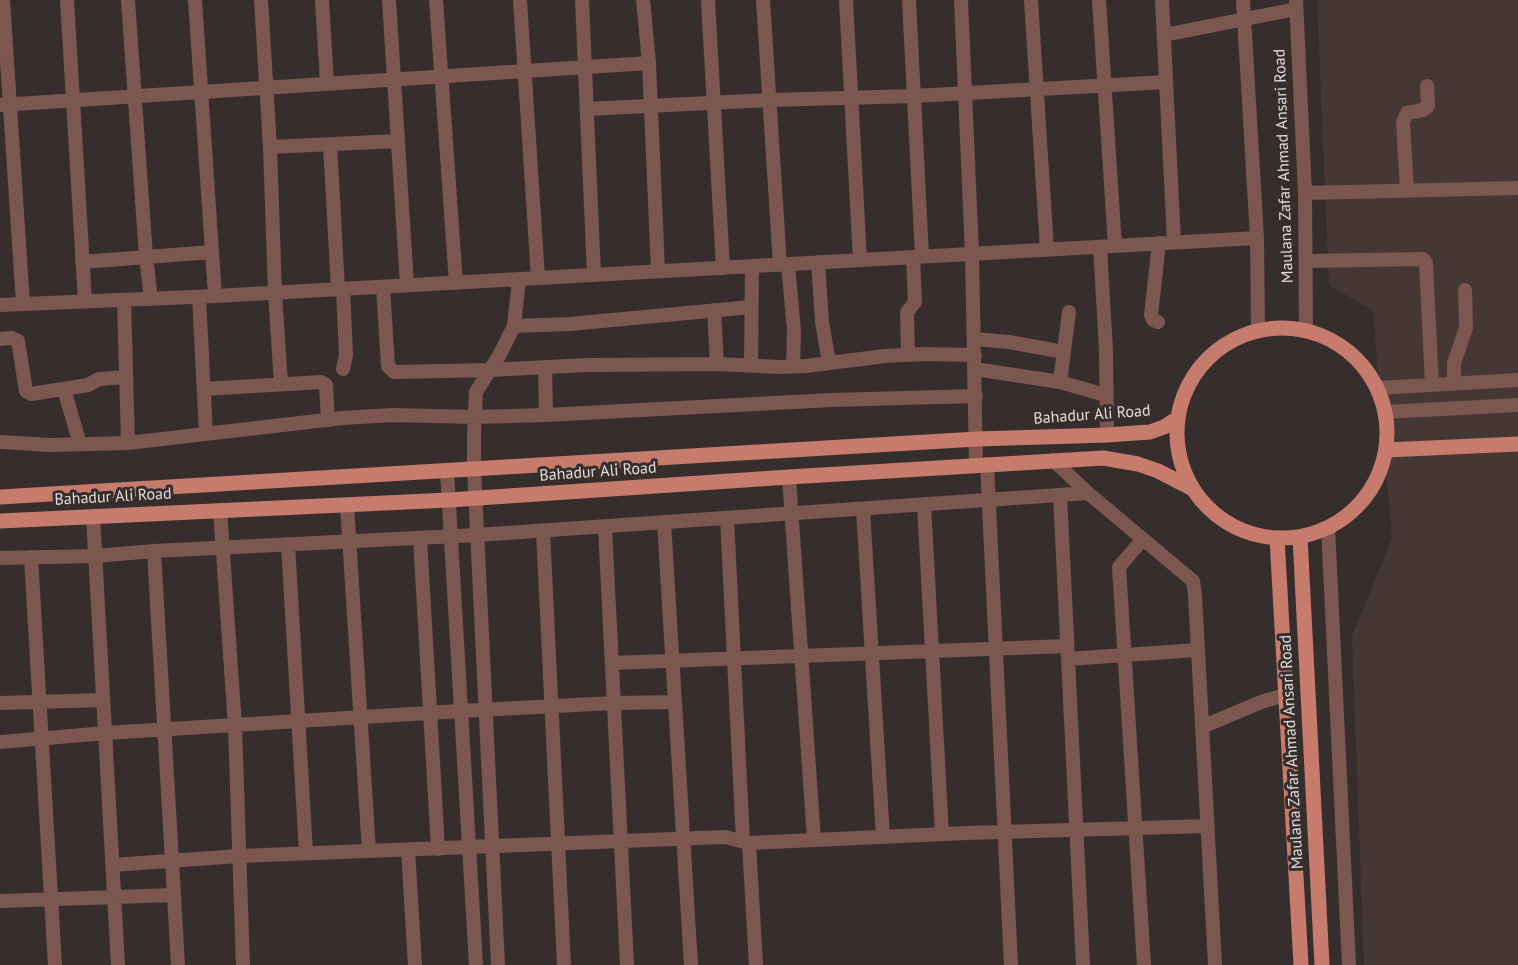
<!DOCTYPE html>
<style>
body{margin:0}
canvas{display:block;background:#352e2c}
</style>
<canvas width="1518" height="965"></canvas>
<script>
const g = document.querySelector('canvas').getContext('2d');
g.lineJoin = 'round';
function fillPath(path, color) { g.fillStyle = color; g.fill(path, 'evenodd'); }
const poly = rows => new Path2D(rows.map(r => 'M' + r).join(''));
function strokePath(path, color, width, dash) { g.strokeStyle = color; g.lineWidth = width; g.lineCap = dash ? 'butt' : 'round'; g.setLineDash(dash || []); g.stroke(path); }
function write(font, color, halo, rows, align = 'center') {
  g.font = font + ' "PT Sans",sans-serif'; g.lineWidth = 6; g.setLineDash([]); g.textBaseline = 'middle'; g.strokeStyle = halo; g.fillStyle = color; for (const [text, x, y, turn = 0] of rows) {
    g.save(); g.translate(x, y); g.rotate((+turn || 0) * Math.PI / 180); g.textAlign = isNaN(turn) ? turn : align; if (halo) g.strokeText(text, 0, 0); g.fillText(text, 0, 0); g.restore();
  }
}
const built = poly([
 [1317,0,1518,0,1518,965,1364,965,1352,636,1392,539,1373,311,1329,285]
]);
const minor = poly([
 [3,0,23,304],
 [67,0,85,301],
 [128,0,146,257,151,299],
 [195,0,215,296],
 [261,0,270,147,275,293,281,384],
 [322,0,327,83],
 [389,0,407,285],
 [436,0,456,283],
 [520,0,538,278],
 [582,0,594,275],
 [643,0,649,63,658,271],
 [708,0,723,268],
 [763,0,780,265],
 [846,0,860,260],
 [909,0,922,256],
 [961,0,972,254,976,465],
 [1031,0,1047,249],
 [1099,0,1115,246],
 [1162,0,1174,242],
 [1243,0,1257,238,1258,331],
 [1296,0,1305,193,1306,331],
 [1164,35,1296,9],
 [0,105,649,63],
 [587,109,770,100,914,96,1166,82],
 [330,144,338,289],
 [270,147,397,141],
 [1407,191,1403,122,1407,113,1423,110,1428,106,1427,86],
 [1305,193,1518,188],
 [1100,247,1106,350,1107,435],
 [1307,261,1423,259,1426,263,1432,385],
 [82,262,212,252],
 [818,262,822,322,829,363],
 [788,264,794,331,793,366],
 [383,287,388,366,394,372,490,370,587,365,717,364,779,367,806,366,885,356,924,354,975,355],
 [343,289,346,355,343,369],
 [199,297,206,434],
 [124,300,128,443],
 [0,305,215,296,1257,238],
 [714,310,717,364],
 [1158,322,1153,320,1151,315,1159,243],
 [514,326,570,324,751,307],
 [0,339,12,338,18,341,26,391,31,394,88,385,99,379,126,377],
 [974,339,1009,342,1064,352],
 [908,355,907,312,915,302,913,257],
 [751,365,752,266],
 [545,367,546,415],
 [975,369,1060,382,1105,395],
 [1060,382,1069,312],
 [1454,383,1454,363,1466,328,1465,290],
 [1377,388,1518,380],
 [64,389,80,444],
 [204,389,321,382,326,385,328,420],
 [1385,412,1518,405],
 [0,442,50,445,128,443,343,418,393,415,475,417,546,415,832,400,976,396],
 [1053,460,1088,493,1193,581,1195,595,1215,965],
 [987,464,1011,965],
 [447,471,476,965],
 [789,477,814,840],
 [1060,495,1083,965],
 [924,504,942,834],
 [347,505,369,851],
 [863,509,883,837],
 [220,510,235,726,243,965],
 [93,516,118,965],
 [727,518,743,841],
 [664,522,691,965],
 [605,527,627,965],
 [1328,527,1349,965],
 [543,531,564,965],
 [420,538,438,849],
 [1143,539,1119,567,1144,965],
 [288,544,306,853],
 [154,551,178,965],
 [31,557,55,965],
 [0,558,95,556,154,551,477,535,1088,493],
 [1068,659,1197,650],
 [612,663,1067,646],
 [0,703,103,700],
 [1202,727,1261,702,1285,695],
 [0,742,106,733,460,711,614,703,675,702],
 [749,843,756,965],
 [408,850,415,965],
 [113,865,239,856,725,837,749,843,966,833,1207,826],
 [0,901,174,895],
 [498,965,474,469,474,436,476,392,500,354,514,326,519,279]
]);
const major = poly([
 '1177 433a105 105 0 1 1 210 0a105 105 0 1 1-210 0Z',
 [1386,450,1518,444],
 [0,497,977,439,1107,435,1150,432,1164,427,1178,418],
 [0,521,449,500,789,477,1103,458,1138,464,1158,471,1193,489],
 [1300,537,1322,965],
 [1277,538,1301,965]
]);
const streetNames = [
 ["Maulana Zafar Ahmad Ansari Road",1284,166,-92],
 ["Bahadur Ali Road",1092,415,-4],
 ["Bahadur Ali Road",598,472,-4],
 ["Bahadur Ali Road",113,497,-3],
 ["Maulana Zafar Ahmad Ansari Road",1292,752,-93]
];
fillPath(built, '#453734');
strokePath(minor, '#7c574f', 14);
strokePath(major, '#c67b6c', 15);
write('16px', '#e0dbda', '#352e2c', streetNames);
</script>
